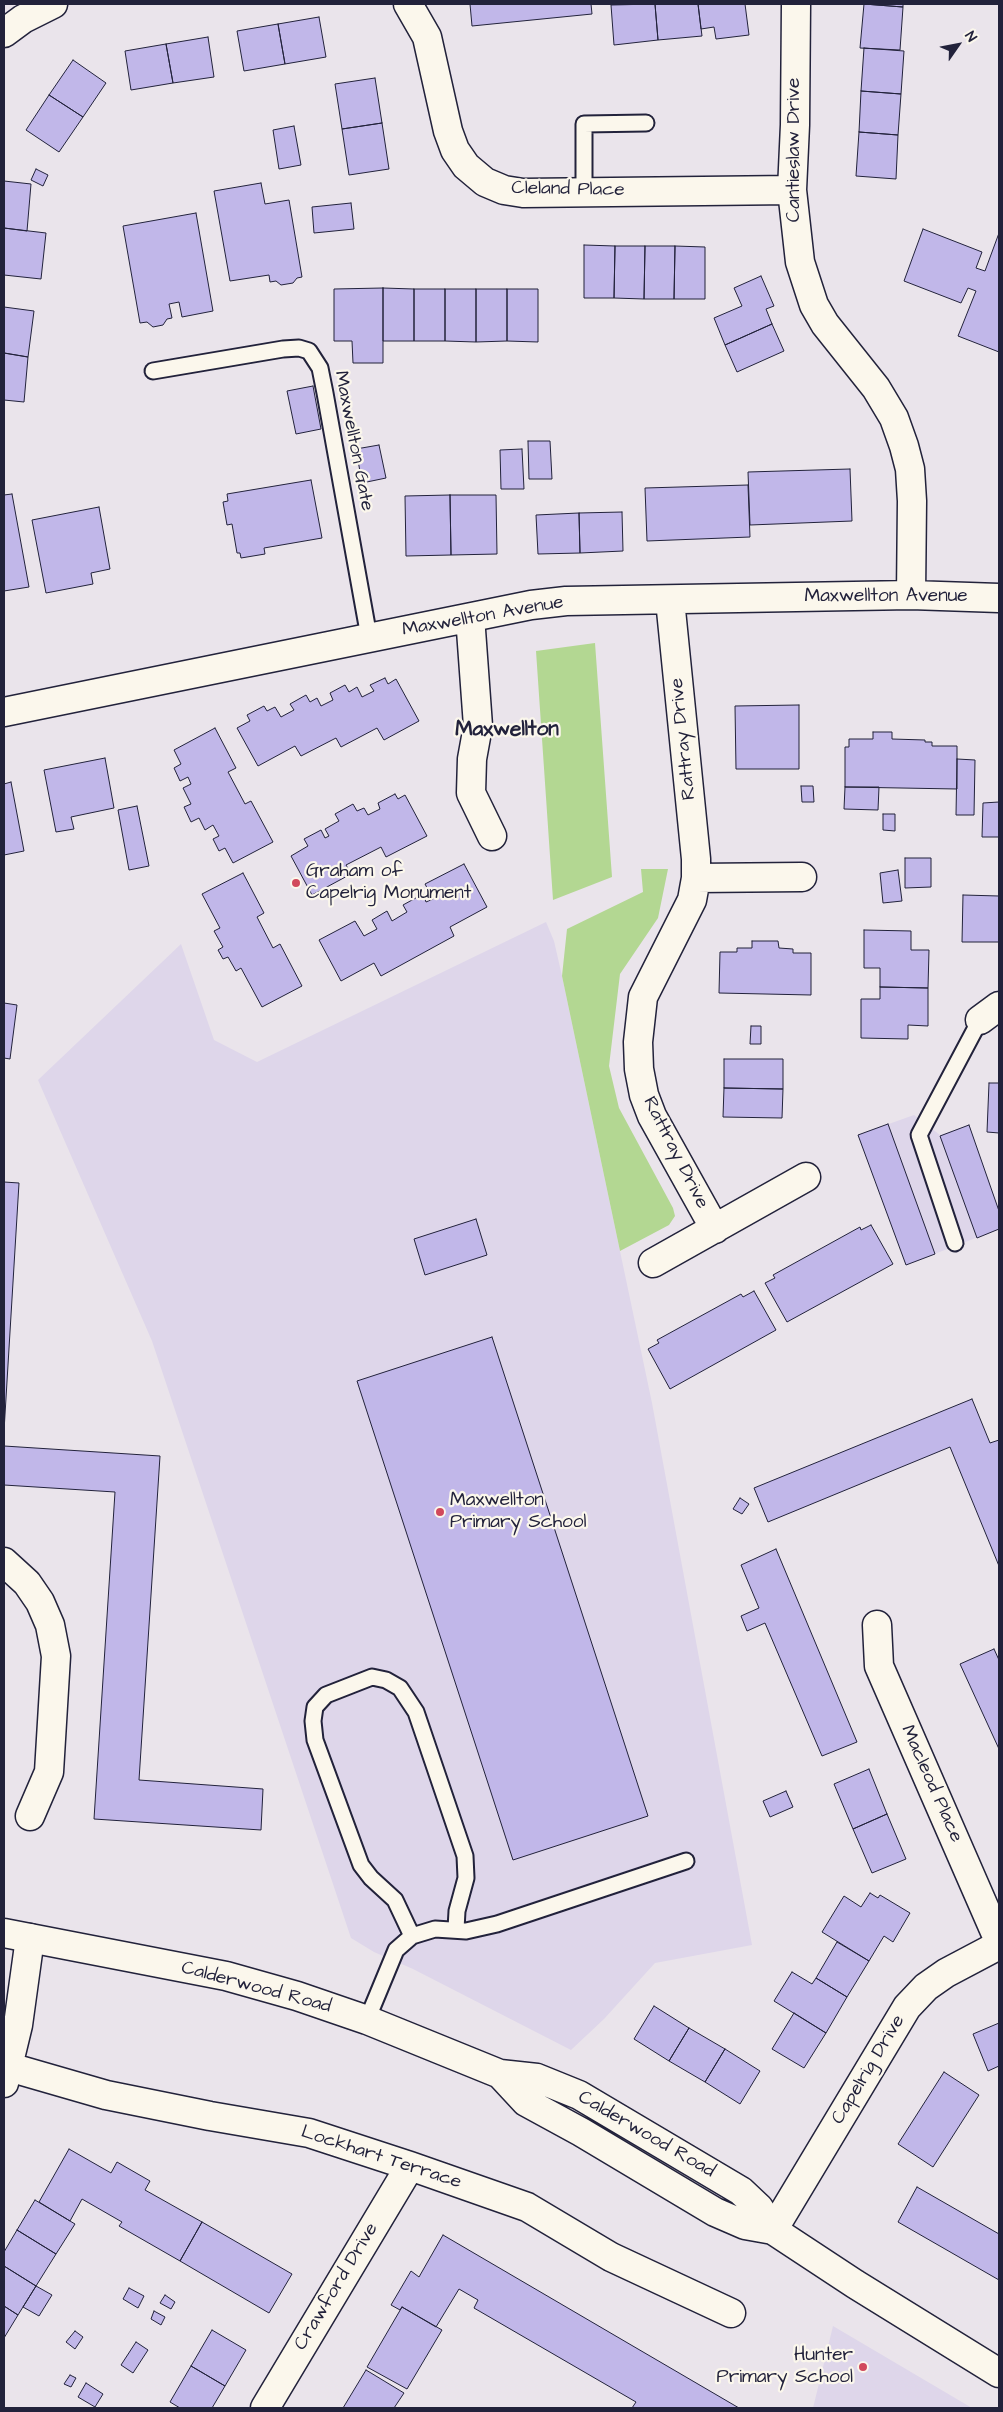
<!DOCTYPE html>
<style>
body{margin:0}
#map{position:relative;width:1003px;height:2412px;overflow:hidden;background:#eae4eb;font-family:"Architects Daughter",sans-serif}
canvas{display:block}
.frame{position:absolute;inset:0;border:5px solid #22223b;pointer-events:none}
.north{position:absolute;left:933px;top:20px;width:50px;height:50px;-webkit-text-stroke:4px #fbf7ec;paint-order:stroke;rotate:57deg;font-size:14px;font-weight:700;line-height:20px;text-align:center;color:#22223b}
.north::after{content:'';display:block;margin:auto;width:18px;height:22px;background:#22223b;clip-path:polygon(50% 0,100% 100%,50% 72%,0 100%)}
</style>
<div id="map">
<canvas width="1003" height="2412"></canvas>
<div class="frame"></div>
<div class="north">N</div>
</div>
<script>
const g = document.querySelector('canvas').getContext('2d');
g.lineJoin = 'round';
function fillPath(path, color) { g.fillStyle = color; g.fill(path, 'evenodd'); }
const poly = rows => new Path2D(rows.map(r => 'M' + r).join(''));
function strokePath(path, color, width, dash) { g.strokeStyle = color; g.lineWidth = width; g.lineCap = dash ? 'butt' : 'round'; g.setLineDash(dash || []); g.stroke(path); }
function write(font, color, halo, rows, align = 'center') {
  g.font = font + ' "Architects Daughter",sans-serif'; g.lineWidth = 4.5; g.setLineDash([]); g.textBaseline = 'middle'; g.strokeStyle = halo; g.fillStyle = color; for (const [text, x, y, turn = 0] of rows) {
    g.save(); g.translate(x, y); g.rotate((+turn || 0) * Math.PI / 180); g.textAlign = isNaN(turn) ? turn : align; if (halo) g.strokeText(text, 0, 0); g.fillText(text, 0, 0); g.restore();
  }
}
const built = poly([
 [546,922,554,941,562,976,652,1403,752,1945,655,1963,604,2019,571,2050,413,1969,374,1952,351,1938,152,1341,38,1080,181,944,214,1040,257,1062],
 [914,1115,940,1135,969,1125,999,1211,999,1229,906,1265,858,1135],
 [833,2326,972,2408,813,2408]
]);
const green = poly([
 [595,643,612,877,553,900,536,651],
 [641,869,668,869,658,918,620,974,609,1066,619,1108,673,1208,675,1216,669,1225,620,1251,562,976,567,929,643,892]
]);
const building = poly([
 [470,4,591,4,592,14,472,26,470,4],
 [655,4,698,4,702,36,658,40,655,4],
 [655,4,658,40,614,45,611,5,655,4],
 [698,4,745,4,749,35,716,39,714,27,701,29,698,4],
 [864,4,903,7,900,50,860,48,864,4],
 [864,4,903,4,903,7,864,4],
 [319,17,326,57,285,64,278,24,319,17],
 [278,24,285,64,244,71,237,31,278,24],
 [208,37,214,77,173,83,166,44,208,37],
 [166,44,173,83,131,90,125,51,166,44],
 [864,48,904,51,901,94,861,91,864,48],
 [73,60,106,83,83,117,49,95,73,60],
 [375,78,382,123,342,129,335,84,375,78],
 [861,91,901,94,898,135,859,132,861,91],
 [49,95,83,117,59,152,26,130,49,95],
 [382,123,389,169,349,175,342,129,382,123],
 [294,126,301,165,279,169,273,130,294,126],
 [859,132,898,135,896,179,856,176,859,132],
 [36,169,48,175,43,186,31,180,36,169],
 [4,181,31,184,27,231,4,228,4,181],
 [261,183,265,204,289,200,302,277,297,278,293,283,281,285,276,281,270,282,269,275,230,281,214,191,261,183],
 [351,203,354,229,314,233,312,207,351,203],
 [196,213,213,311,182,317,179,302,169,304,172,318,167,319,163,325,153,327,147,322,140,323,123,226,196,213],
 [4,228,46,233,41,279,4,275,4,228],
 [923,229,982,252,976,268,985,271,999,233,999,352,958,336,976,291,968,288,961,303,904,281,923,229],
 [584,245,615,246,614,298,584,298,584,245],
 [615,246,645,246,644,299,614,298,615,246],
 [645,246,675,246,674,299,644,299,645,246],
 [675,246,705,247,705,299,674,299,675,246],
 [761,276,774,306,766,309,772,324,725,345,714,318,742,306,734,288,761,276],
 [383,288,383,363,353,363,352,341,334,341,334,289,383,288],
 [383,288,414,289,414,341,383,341,383,288],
 [414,289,445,289,445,341,414,341,414,289],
 [445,289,476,289,476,342,445,341,445,289],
 [476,289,507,289,507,341,476,342,476,289],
 [507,289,538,289,538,342,507,341,507,289],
 [4,307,34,311,28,357,4,353,4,307],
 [772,324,784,351,737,372,725,345,772,324],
 [4,353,28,357,24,402,4,400,4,353],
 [313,386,321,429,296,434,287,391,313,386],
 [528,441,550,441,552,479,529,479,528,441],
 [379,445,386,478,362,483,356,449,379,445],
 [522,449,524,489,501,489,500,450,522,449],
 [850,469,852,521,750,525,748,472,850,469],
 [311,480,322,538,264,548,265,554,241,558,240,553,237,553,232,524,227,525,223,502,228,501,227,494,311,480],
 [748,485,750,537,647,541,645,488,748,485],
 [12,494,29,587,4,591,4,495,12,494],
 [450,495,496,495,497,554,451,555,450,495],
 [450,495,451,555,406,556,405,496,450,495],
 [99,507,110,569,91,573,93,584,46,593,32,520,99,507],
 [622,512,623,551,580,553,579,513,622,512],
 [579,513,580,553,538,554,536,515,579,513],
 [385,678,388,684,396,679,419,721,384,740,377,728,341,747,336,738,301,756,295,746,258,766,237,728,250,721,247,715,264,706,267,711,275,707,281,717,294,710,290,704,306,695,310,702,317,698,321,706,333,700,330,693,345,685,349,692,357,687,362,697,374,691,370,685,385,678],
 [799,705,799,769,736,769,735,706,799,705],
 [215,728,236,768,228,772,245,804,251,801,273,842,233,863,225,848,219,851,213,839,219,836,213,825,205,830,199,818,191,822,184,807,191,804,183,788,191,784,188,777,180,781,174,768,181,764,174,750,215,728],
 [873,732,892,732,892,739,925,740,925,742,932,742,932,746,957,746,957,789,845,787,845,747,849,747,849,739,873,739,873,732],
 [105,758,114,808,71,817,74,829,56,832,44,770,105,758],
 [957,759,975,760,974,815,956,815,957,759],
 [11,782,24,851,4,855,4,784,11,782],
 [801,786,813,786,814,802,802,802,801,786],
 [845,787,879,787,878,810,844,809,845,787],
 [395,794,398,799,405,795,427,836,386,857,381,847,346,865,351,874,312,895,291,856,308,846,304,839,321,830,325,838,329,836,325,829,339,821,335,814,353,804,357,811,364,808,368,815,380,809,378,803,395,794],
 [999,802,999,837,982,837,983,803,999,802],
 [137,806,149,866,129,870,118,810,137,806],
 [883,814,895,814,895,831,883,830,883,814],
 [905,858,931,858,931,887,905,888,905,858],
 [464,864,487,907,450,927,454,936,381,976,374,963,341,981,319,940,355,921,364,936,377,929,372,920,387,911,392,921,407,912,403,905,423,894,426,902,433,899,425,884,464,864],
 [898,870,902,901,883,903,880,873,898,870],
 [243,873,264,913,257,917,273,948,280,944,302,986,262,1007,241,968,236,971,228,957,223,959,218,950,223,947,214,931,220,928,202,894,243,873],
 [963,895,999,896,999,942,962,942,963,895],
 [864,930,911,931,911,950,929,950,928,988,880,987,880,968,864,968,864,930],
 [752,941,778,941,779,948,793,949,793,953,811,953,811,995,719,993,720,952,737,952,737,948,752,948,752,941],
 [880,987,928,988,928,1026,908,1025,908,1039,861,1038,861,999,880,999,880,987],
 [4,1003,17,1005,10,1059,4,1058,4,1003],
 [751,1026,761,1026,761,1044,750,1044,751,1026],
 [724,1059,783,1059,783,1089,724,1088,724,1059],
 [989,1083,999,1083,999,1133,987,1132,989,1083],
 [724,1088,783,1089,782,1118,723,1117,724,1088],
 [888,1124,935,1254,906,1265,858,1135,888,1124],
 [969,1125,999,1211,999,1229,977,1238,940,1136,969,1125],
 [4,1182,19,1183,4,1431,4,1182],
 [476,1219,487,1255,425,1275,414,1239,476,1219],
 [871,1225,893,1264,787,1322,765,1283,775,1278,773,1275,860,1227,861,1230,871,1225],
 [754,1291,776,1330,670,1389,648,1349,659,1343,657,1340,741,1294,743,1297,754,1291],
 [492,1337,648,1816,513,1860,357,1381,492,1337],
 [972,1399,990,1443,999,1440,999,1566,950,1447,768,1522,754,1488,972,1399],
 [4,1446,160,1456,139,1780,263,1789,261,1830,94,1819,115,1492,4,1485,4,1446],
 [740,1498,749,1504,742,1514,733,1509,740,1498],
 [776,1549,857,1742,822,1756,765,1623,747,1631,741,1616,759,1608,741,1565,776,1549],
 [994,1649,999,1660,999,1749,960,1664,994,1649],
 [869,1769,887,1814,853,1829,834,1784,869,1769],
 [786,1791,793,1807,770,1817,763,1801,786,1791],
 [887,1814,906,1859,872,1873,853,1829,887,1814],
 [870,1893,878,1898,880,1895,910,1913,893,1942,884,1936,869,1961,822,1932,844,1896,861,1907,870,1893],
 [837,1942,869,1961,847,1997,816,1978,837,1942],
 [792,1972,812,1984,816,1978,847,1997,826,2033,774,2001,792,1972],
 [654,2006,689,2028,669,2061,634,2039,654,2006],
 [794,2013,826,2033,804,2068,772,2049,794,2013],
 [999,2023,999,2066,988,2071,973,2034,999,2023],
 [689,2028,725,2049,705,2082,669,2061,689,2028],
 [725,2049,760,2071,740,2104,705,2082,725,2049],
 [944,2072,979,2095,933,2167,898,2144,944,2072],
 [69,2149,111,2173,117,2162,150,2181,145,2190,202,2222,180,2261,119,2226,122,2222,82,2199,70,2221,39,2202,69,2149],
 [917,2187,999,2234,999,2280,898,2222,917,2187],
 [35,2200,75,2224,56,2254,17,2230,35,2200],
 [202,2222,292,2274,269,2313,180,2261,202,2222],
 [17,2230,56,2254,36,2286,4,2266,4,2252,17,2230],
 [443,2235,626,2342,739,2408,632,2408,636,2402,474,2308,478,2300,459,2289,436,2327,402,2307,400,2310,391,2305,411,2271,419,2277,443,2235],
 [4,2266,36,2286,18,2315,4,2306,4,2266],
 [36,2286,52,2295,39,2316,23,2307,36,2286],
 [129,2288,144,2296,138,2308,123,2299,129,2288],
 [165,2295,175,2302,171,2309,160,2303,165,2295],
 [4,2306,18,2315,4,2338,4,2306],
 [402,2307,442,2330,407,2389,367,2367,402,2307],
 [154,2311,165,2317,161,2325,151,2319,154,2311],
 [212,2330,246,2350,225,2386,191,2366,212,2330],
 [75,2331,83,2337,75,2349,66,2342,75,2331],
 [136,2342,148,2350,133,2373,121,2365,136,2342],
 [191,2366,225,2386,212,2408,180,2408,170,2402,191,2366],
 [366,2370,404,2393,394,2408,343,2408,366,2370],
 [70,2375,76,2378,71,2387,64,2384,70,2375],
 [86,2383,103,2394,95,2407,78,2397,86,2383]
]);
const lane = poly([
 [584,192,584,124,646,123],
 [153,371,283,349,299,348,309,351,320,368,325,393,369,637],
 [955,1243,919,1135,980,1020],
 [412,1936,395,1900,371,1878,361,1865,315,1740,313,1721,315,1707,326,1695,372,1677,386,1680,400,1688,416,1712,465,1856,466,1878,457,1911,456,1929],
 [367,2020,396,1950,412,1936,435,1929,466,1931,497,1924,686,1861]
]);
const street = poly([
 [408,4,427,37,448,131,455,150,466,166,485,182,504,190,523,193,792,190],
 [796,4,795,125,792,190,800,262,814,305,825,324,876,388,894,418,904,446,910,469,912,501,911,595],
 [4,33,23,19,53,4],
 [670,600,696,859,696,878,692,900,643,997,638,1042,639,1069,644,1095,652,1116,715,1229],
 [467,618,471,630,478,726,472,759,471,793,492,836],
 [4,712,531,605,566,601,911,595,999,598],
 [696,878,802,877],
 [980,1020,999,1006],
 [653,1263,806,1177],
 [4,1562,27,1583,40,1602,50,1625,56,1656,49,1772,30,1816],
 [877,1625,879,1666,999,1941],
 [9,2067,106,2095,210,2116,309,2133,410,2166,527,2207,611,2257,731,2313],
 [4,2083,18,2025,30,1938],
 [773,2230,907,2007,926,1987,946,1973,999,1945],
 [265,2408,410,2166]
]);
const secondary = poly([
 [4,1933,226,1976,297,1996,367,2020,500,2074,537,2078,579,2095,741,2191,759,2208,773,2230,855,2284,999,2373],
 [500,2074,526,2102,581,2132,715,2212,745,2225,773,2230]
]);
const markers = [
 [296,883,5,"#d1495b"],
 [440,1512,5,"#d1495b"],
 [863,2367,5,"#d1495b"]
];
const streetNames = [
 ["Cantieslaw Drive",795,150,-90],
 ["Cleland Place",568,190,1],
 ["Maxwellton Gate",353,441,79],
 ["Maxwellton Avenue",886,597],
 ["Maxwellton Avenue",483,617,-10],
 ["Rattray Drive",684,739,-96],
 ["Rattray Drive",675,1153,63],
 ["Macleod Place",931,1784,66],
 ["Calderwood Road",256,1988,15],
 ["Capelrig Drive",869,2070,-59],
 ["Calderwood Road",646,2135,30],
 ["Lockhart Terrace",381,2158,18],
 ["Crawford Drive",337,2287,-59]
];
const poiNames = [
 ["Graham of",306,872],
 ["Capelrig Monument",306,894],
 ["Maxwellton",450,1501],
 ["Primary School",450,1523],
 ["Hunter",853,2356,"right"],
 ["Primary School",853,2378,"right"]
];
const quarterNames = [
 ["Maxwellton",507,731]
];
fillPath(built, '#ded6ea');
fillPath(green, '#b3d792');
fillPath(building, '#c1b7e9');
strokePath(building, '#22223b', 1);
strokePath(lane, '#22223b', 19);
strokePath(street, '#22223b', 31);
strokePath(secondary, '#22223b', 31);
strokePath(lane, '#fbf7ec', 15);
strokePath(street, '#fbf7ec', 28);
strokePath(secondary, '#fbf7ec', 28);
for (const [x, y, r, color] of markers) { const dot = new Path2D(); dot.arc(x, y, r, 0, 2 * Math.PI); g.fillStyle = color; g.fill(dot); strokePath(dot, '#fbf7ec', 2); }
write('19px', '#22223b', '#fbf7ec', streetNames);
write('19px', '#22223b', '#fbf7ec', poiNames, 'left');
write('bold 21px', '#22223b', '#fbf7ec', quarterNames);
</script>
